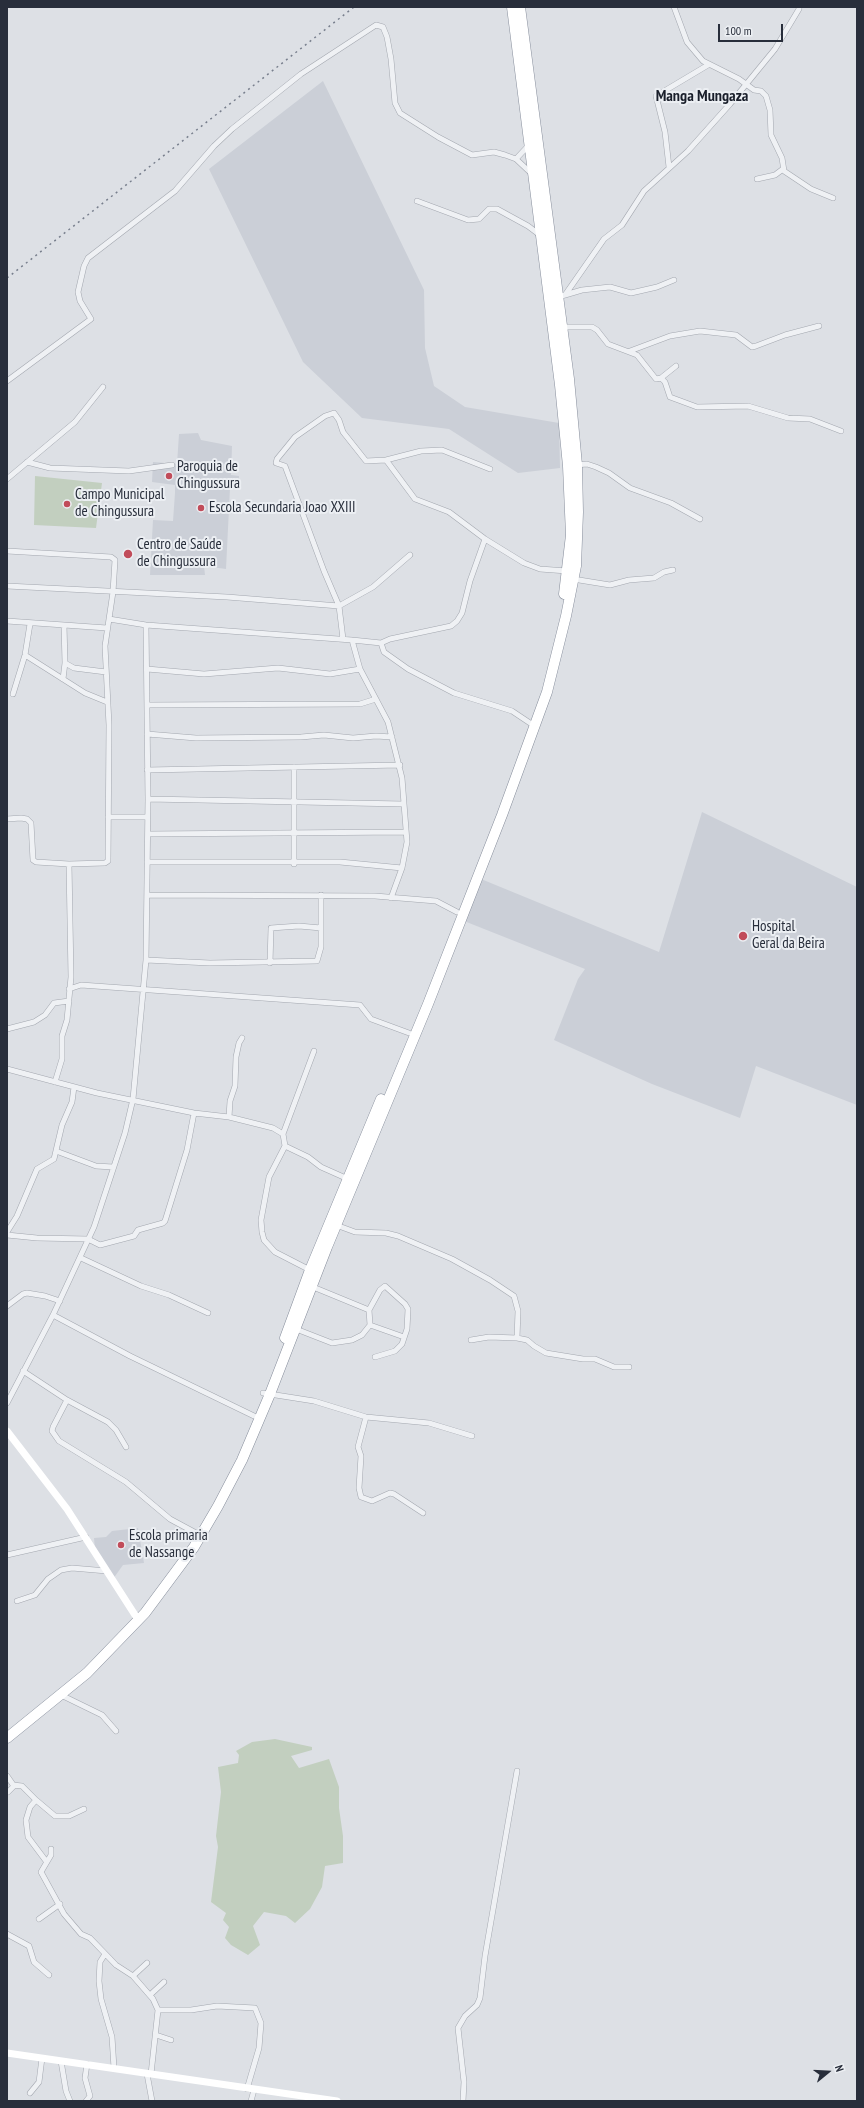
<!DOCTYPE html>
<meta charset="utf-8">
<style>
body{margin:0}
#map{position:relative;width:864px;height:2108px;overflow:hidden;background:#dde0e5;font-family:"PT Sans Narrow",sans-serif}
canvas{display:block}
.frame{position:absolute;inset:0;border:8px solid #282e3b;pointer-events:none}
.north{position:absolute;left:808px;top:2052px;width:40px;height:40px;-webkit-text-stroke:3px #eceff3;paint-order:stroke;rotate:72deg;font-size:11px;font-weight:700;line-height:16px;text-align:center;color:#282e3b}
.north::after{content:'';display:block;margin:auto;width:14px;height:18px;background:#282e3b;clip-path:polygon(50% 0,100% 100%,50% 72%,0 100%)}
.scale{position:absolute;left:718px;top:24px;width:65px;height:18px;box-sizing:border-box;border:2px solid #282e3b;border-top:0;padding-left:5px;font-size:12px;line-height:14px;white-space:nowrap;color:#282e3b;-webkit-text-stroke:3px #eceff3;paint-order:stroke}
</style>
<div id="map">
<canvas width="864" height="2108"></canvas>
<div class="frame"></div>
<div class="north">N</div>
<div class="scale">100 m</div>
</div>
<script>
const g = document.querySelector('canvas').getContext('2d');
g.lineJoin = 'round';
function fillPath(path, color) { g.fillStyle = color; g.fill(path, 'evenodd'); }
const poly = rows => new Path2D(rows.map(r => 'M' + r).join(''));
function strokePath(path, color, width, dash) { g.strokeStyle = color; g.lineWidth = width; g.lineCap = dash ? 'butt' : 'round'; g.setLineDash(dash || []); g.stroke(path); }
function write(font, color, halo, rows, align = 'center') {
  g.font = font + ' "PT Sans Narrow",sans-serif'; g.lineWidth = 4; g.setLineDash([]); g.textBaseline = 'middle'; g.strokeStyle = halo; g.fillStyle = color; for (const [text, x, y, turn = 0] of rows) {
    g.save(); g.translate(x, y); g.rotate((+turn || 0) * Math.PI / 180); g.textAlign = isNaN(turn) ? turn : align; if (halo) g.strokeText(text, 0, 0); g.fillText(text, 0, 0); g.restore();
  }
}
const built = poly([
 [323,81,424,290,425,348,434,386,465,407,559,423,560,468,518,473,449,429,362,418,303,362,209,169],
 [198,433,201,440,232,446,231,475,239,476,239,486,230,488,226,569,204,566,205,575,150,575,153,520,173,521,175,493,175,485,152,482,153,462,177,464,179,434],
 [702,812,857,887,857,1105,756,1066,740,1118,652,1084,554,1040,578,979,585,969,464,921,481,879,659,952],
 [138,1528,144,1563,123,1565,113,1579,95,1549,94,1538,106,1537,112,1531]
]);
const green = poly([
 [35,476,102,483,96,528,34,525],
 [275,1739,312,1747,312,1750,291,1756,299,1768,329,1759,339,1787,339,1808,343,1836,343,1863,325,1866,322,1887,310,1909,295,1923,286,1916,264,1912,253,1926,260,1945,248,1955,231,1945,225,1938,229,1927,223,1920,226,1913,211,1902,218,1847,216,1836,221,1792,218,1767,238,1763,239,1755,236,1751,252,1742]
]);
const street = poly([
 [674,7,687,42,703,61,739,79,754,90,761,91,766,96,770,110,771,135,782,158,784,171,811,189,833,198],
 [516,159,529,145],
 [669,167,665,132,656,96,708,65],
 [757,179,775,175,783,169],
 [417,201,468,220,479,219,489,209,497,209,528,226,540,235],
 [565,295,582,290,610,287,631,293,657,287,674,280],
 [558,297,565,295,604,239,622,225,644,191,688,151,730,104,775,49,799,9],
 [562,327,592,327,597,330,608,344,637,355,656,379,661,378,676,366],
 [630,351,670,336,700,331,736,335,752,347,756,346,785,335,819,326],
 [661,378,665,382,670,397,697,407,748,406,788,418,810,419,841,431],
 [7,381,91,319,80,301,78,292,84,266,88,258,175,191,214,146,232,129,301,74,376,25,383,27,387,37,391,59,395,103,400,113,438,137,472,155,494,152,505,155,516,159,532,174],
 [386,460,421,451,442,450,490,469],
 [27,462,50,468,129,471,172,465],
 [575,465,587,464,596,467,609,473,630,488,671,503,700,519],
 [7,479,75,422,103,387],
 [7,551,111,557,115,560,113,592,105,646,109,725,108,861,105,863,69,864],
 [573,579,610,585,629,580,654,578,664,572,673,570],
 [7,586,227,597,339,606,373,587,410,555],
 [109,619,146,625,352,640,381,643,390,639,451,626,457,621,462,613,470,581,485,539],
 [7,621,107,628],
 [343,639,339,606,324,571,285,466,276,463,277,459,295,437,325,416,334,413,339,420,343,432,366,461,386,460,415,499,449,512,485,539,524,563,540,569,567,571],
 [352,640,360,669,388,722,402,778,407,842,402,868,391,898],
 [381,643,384,652,408,669,454,693,512,711,530,723],
 [25,655,85,693,107,702],
 [65,663,74,668,106,672],
 [147,669,204,674,278,668,330,674,360,669],
 [63,679,65,663,64,625],
 [13,694,25,655,30,624],
 [148,705,360,704,376,699],
 [147,734,196,738,301,737,324,735,353,738,376,736,392,737],
 [147,770,400,765],
 [148,799,403,804],
 [108,817,147,817],
 [7,819,21,818,27,819,31,823,33,860,36,862,69,864,71,977,67,1020,62,1036,62,1059,55,1082],
 [148,834,406,832],
 [147,862,340,862,402,868],
 [294,864,294,767],
 [148,895,375,896,436,901,457,912],
 [146,960,210,963,317,961,321,947,321,895],
 [270,963,271,928,299,926,321,928],
 [69,989,81,985,360,1005,371,1019,409,1033],
 [7,1029,34,1022,45,1015,54,1003,69,1001],
 [7,1069,97,1093,194,1113,229,1117,273,1128,283,1134,285,1146,308,1157,321,1167,348,1179],
 [229,1117,230,1101,235,1086,236,1057,239,1043,242,1038],
 [283,1134,314,1051],
 [285,1146,269,1177,261,1220,262,1232,264,1240,275,1252,310,1270],
 [56,1151,96,1166,113,1167],
 [336,1225,355,1232,386,1233,398,1236,452,1259,490,1280,514,1296,518,1311,517,1338],
 [7,1232,17,1216,37,1169,54,1159,62,1125,72,1102,74,1087],
 [7,1235,37,1238,88,1239,100,1245,134,1236,138,1230,163,1223,165,1221,187,1150,194,1113],
 [81,1258,141,1286,169,1295,208,1313],
 [313,1287,369,1310,370,1325,404,1337],
 [7,1306,23,1294,27,1293,45,1296,60,1301],
 [369,1310,380,1290,385,1286,405,1304,408,1309,407,1329,402,1344,395,1351,375,1357],
 [53,1315,130,1356,254,1416],
 [296,1329,332,1343,352,1340,362,1335,370,1325],
 [471,1340,489,1337,517,1338,527,1340,534,1346,546,1353,583,1359,595,1359,614,1367,629,1367],
 [23,1371,67,1400,108,1422,116,1430,126,1447],
 [263,1393,314,1401,366,1417,429,1423,472,1436],
 [67,1400,53,1427,52,1431,59,1441,126,1482,170,1519,196,1533],
 [7,1403,53,1315,94,1227,125,1133,133,1099,146,960,148,799,146,625],
 [366,1417,358,1447,361,1456,359,1488,361,1497,372,1501,390,1493,394,1494,423,1513],
 [7,1555,86,1537],
 [17,1601,35,1595,48,1579,61,1570,72,1568,107,1571],
 [61,1695,102,1715,116,1731],
 [7,1776,14,1786,8,1792],
 [13,1785,22,1786,36,1800,55,1816,69,1816,84,1809],
 [36,1800,30,1807,26,1820,28,1837,46,1861],
 [51,1849,51,1855,41,1872,64,1914,81,1934,90,1938,116,1965,133,1976,153,1999,158,2010,151,2074],
 [39,1919,60,1904],
 [7,1934,29,1946,34,1962,49,1975],
 [105,1954,100,1962,99,1981,101,1999,112,2037,114,2068],
 [133,1976,147,1963],
 [150,1995,164,1982],
 [158,2010,191,2010,217,2006,255,2008,261,2023,259,2048,247,2089],
 [156,2035,171,2040],
 [61,2061,66,2091,70,2101],
 [147,2074,152,2101],
 [30,2093,39,2082,42,2058],
 [86,2101,90,2096,85,2078,87,2064],
 [251,2101,254,2090],
 [463,2101,464,2082,458,2028,465,2016,477,2005,480,1998,485,1956,517,1771]
]);
const secondary = poly([
 [7,1431,67,1509,135,1615],
 [7,2053,337,2101]
]);
const highway = poly([
 [512,7,560,385,568,466,571,535,564,594],
 [285,1338,310,1270,381,1099],
 [7,1738,87,1673,145,1613,194,1547,218,1506,242,1460,270,1394,327,1247,428,1004,502,815,547,692,566,616,576,566,578,512,577,465,569,379,520,7]
]);
const rail = poly([
 [7,278,354,7]
]);
const markers = [
 [169,476,4,"#c14c5a"],
 [67,504,4,"#c14c5a"],
 [201,508,4,"#c14c5a"],
 [128,554,5,"#c14c5a"],
 [743,936,5,"#c14c5a"],
 [121,1545,4,"#c14c5a"]
];
const poiNames = [
 ["Paroquia de",177,467],
 ["Chingussura",177,484],
 ["Campo Municipal",75,495],
 ["de Chingussura",75,512],
 ["Escola Secundaria Joao XXIII",209,508],
 ["Centro de Saúde",137,545],
 ["de Chingussura",137,562],
 ["Hospital",752,927],
 ["Geral da Beira",752,944],
 ["Escola primaria",129,1536],
 ["de Nassange",129,1553]
];
const neighbourhoodNames = [
 ["Manga Mungaza",702,96]
];
fillPath(built, '#cbcfd7');
fillPath(green, '#c2cfbf');
strokePath(street, '#a3a7af', 6);
strokePath(highway, '#868d9b', 11);
strokePath(street, '#eff1f4', 5);
strokePath(secondary, '#fff', 7);
strokePath(highway, '#fff', 10);
strokePath(rail, '#787f8d', 1.5, [2, 4]);
for (const [x, y, r, color] of markers) { const dot = new Path2D(); dot.arc(x, y, r, 0, 2 * Math.PI); g.fillStyle = color; g.fill(dot); strokePath(dot, '#eceff3', 1.5); }
write('15px', '#282e3b', '#eceff3', poiNames, 'left');
write('bold 16px', '#1a1f2b', '#eceff3', neighbourhoodNames);
</script>
